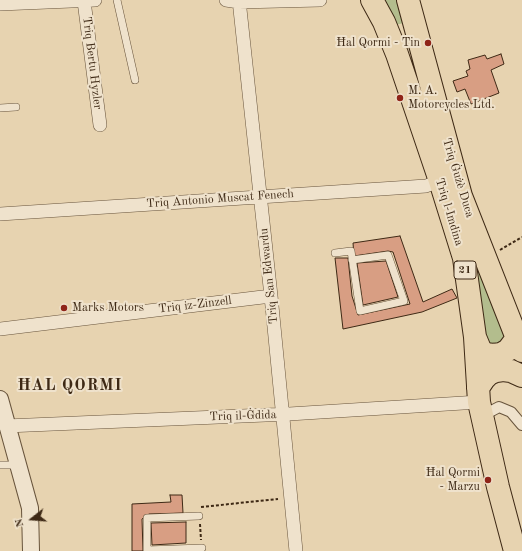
<!DOCTYPE html>
<meta charset="utf-8">
<style>
body{margin:0}
#map{position:relative;width:522px;height:551px;overflow:hidden;background:#e7d3b0;font-family:"Old Standard TT",serif}
canvas{display:block}
.north{position:absolute;left:12px;top:499px;width:40px;height:40px;-webkit-text-stroke:3px #efe2cc;paint-order:stroke;rotate:253deg;font-size:11px;font-weight:700;line-height:16px;text-align:center;color:#3e2915}
.north::after{content:'';display:block;margin:auto;width:14px;height:18px;background:#3e2915;clip-path:polygon(50% 0,100% 100%,50% 72%,0 100%)}
</style>
<div id="map">
<canvas width="522" height="551"></canvas>
<div class="north">N</div>
</div>
<script>
const g = document.querySelector('canvas').getContext('2d');
g.lineJoin = 'round';
function fillPath(path, color) { g.fillStyle = color; g.fill(path, 'evenodd'); }
const poly = rows => new Path2D(rows.map(r => 'M' + r).join(''));
function strokePath(path, color, width, dash) { g.strokeStyle = color; g.lineWidth = width; g.lineCap = dash ? 'butt' : 'round'; g.setLineDash(dash || []); g.stroke(path); }
function write(font, color, halo, rows, align = 'center') {
  g.font = font + ' "Old Standard TT",serif'; g.lineWidth = 4; g.setLineDash([]); g.textBaseline = 'middle'; g.strokeStyle = halo; g.fillStyle = color; for (const [text, x, y, turn = 0] of rows) {
    g.save(); g.translate(x, y); g.rotate((+turn || 0) * Math.PI / 180); g.textAlign = isNaN(turn) ? turn : align; if (halo) g.strokeText(text, 0, 0); g.fillText(text, 0, 0); g.restore();
  }
}
const green = poly([
 [383,0,398,0,404,23,395,25],
 [414,58,506,339,501,346,488,346,409,59]
]);
const building = poly([
 [501,54,504,64,491,70,499,93,471,104,465,89,457,92,453,81,468,76,466,71,470,69,468,60,485,55,487,59,501,54],
 [400,236,423,302,452,289,457,298,422,312,343,329,335,258,348,258,352,296,358,315,410,304,393,252,388,251,354,256,353,243,400,236],
 [386,261,398,297,363,305,357,263,386,261],
 [170,495,182,495,183,513,149,514,142,519,143,551,132,551,132,504,171,502,170,495],
 [186,522,186,543,152,545,151,523,186,522]
]);
const path = poly([
 [500,250,522,237],
 [201,507,278,499],
 [200,524,201,540]
]);
const service = poly([
 [117,0,135,80],
 [0,108,16,107],
 [335,253,351,251,360,311,404,301,388,255,352,260],
 [0,465,18,465],
 [199,516,147,518,147,550,202,548]
]);
const pedestrian = poly([
 [482,416,499,407,511,412,522,425]
]);
const minor = poly([
 [226,0,239,2,320,0],
 [239,0,271,296,296,551],
 [84,1,100,125],
 [0,4,95,0],
 [0,214,426,186,440,181],
 [0,329,271,296],
 [6,426,289,414,479,402]
]);
const tertiary = poly([
 [0,399,30,508,31,551]
]);
const trunk = poly([
 [372,0,384,22,397,54,440,181,464,258,475,337,479,402,498,487,515,551],
 [408,0,461,196,522,351],
 [475,337,480,349,485,354,494,355,501,354,508,350,517,338],
 [478,388,484,379,489,374,496,371,503,370,511,371,522,376]
]);
const markers = [
 [428,43,4,"#8f2418"],
 [400,98,4,"#8f2418"],
 [64,308,4,"#8f2418"],
 [488,480,4,"#8f2418"]
];
const shields = [
 [465,270,22]
];
const shieldNames = [
 ["21",465,270]
];
const poiNames = [
 ["Ħal Qormi - Tin",420,43],
 ["M. A.",408,91,"left"],
 ["Motorcycles Ltd.",408,105,"left"],
 ["Marks Motors",72,308,"left"],
 ["Ħal Qormi",480,473],
 ["- Marzu",480,487]
];
const streetNames = [
 ["Triq Bertu Hyzler",92,63,83],
 ["Triq Ġużè Duca",458,178,73],
 ["Triq Antonio Muscat Fenech",220,199,-4],
 ["Triq l-Imdina",449,212,73],
 ["Triq San Edwardu",269,276,-96],
 ["Triq iz-Zinzell",195,305,-7],
 ["Triq il-Ġdida",243,416,-2]
];
const districtNames = [
 ["ĦAL QORMI",70,386]
];
fillPath(green, '#b3bd8d');
fillPath(building, '#d89e83');
strokePath(building, '#3e2915', 1);
strokePath(service, '#68543c', 8);
strokePath(pedestrian, '#68543c', 12);
strokePath(minor, '#68543c', 14);
strokePath(tertiary, '#68543c', 18);
strokePath(trunk, '#3e2915', 24);
strokePath(path, '#3e2915', 2, [3, 2]);
strokePath(service, '#efe2cc', 7);
strokePath(pedestrian, '#efe2cc', 10);
strokePath(minor, '#efe2cc', 13);
strokePath(tertiary, '#efe2cc', 16);
strokePath(trunk, '#e7d3b0', 22);
for (const [x, y, r, color] of markers) { const dot = new Path2D(); dot.arc(x, y, r, 0, 2 * Math.PI); g.fillStyle = color; g.fill(dot); strokePath(dot, '#efe2cc', 1.5); }
for (const [x, y, w] of shields) { const box = new Path2D(); box.roundRect(x - w / 2, y - 9, w, 18, 3); g.fillStyle = '#efe2cc'; g.fill(box); strokePath(box, '#3e2915', 1); }
write('bold 11px', '#3e2915', null, shieldNames);
write('12px', '#3e2915', '#efe2cc', poiNames, 'right');
write('12px', '#3e2915', '#efe2cc', streetNames);
g.letterSpacing = '1px';
write('bold 16px', '#3e2915', '#efe2cc', districtNames);
g.letterSpacing = '0px';
</script>
